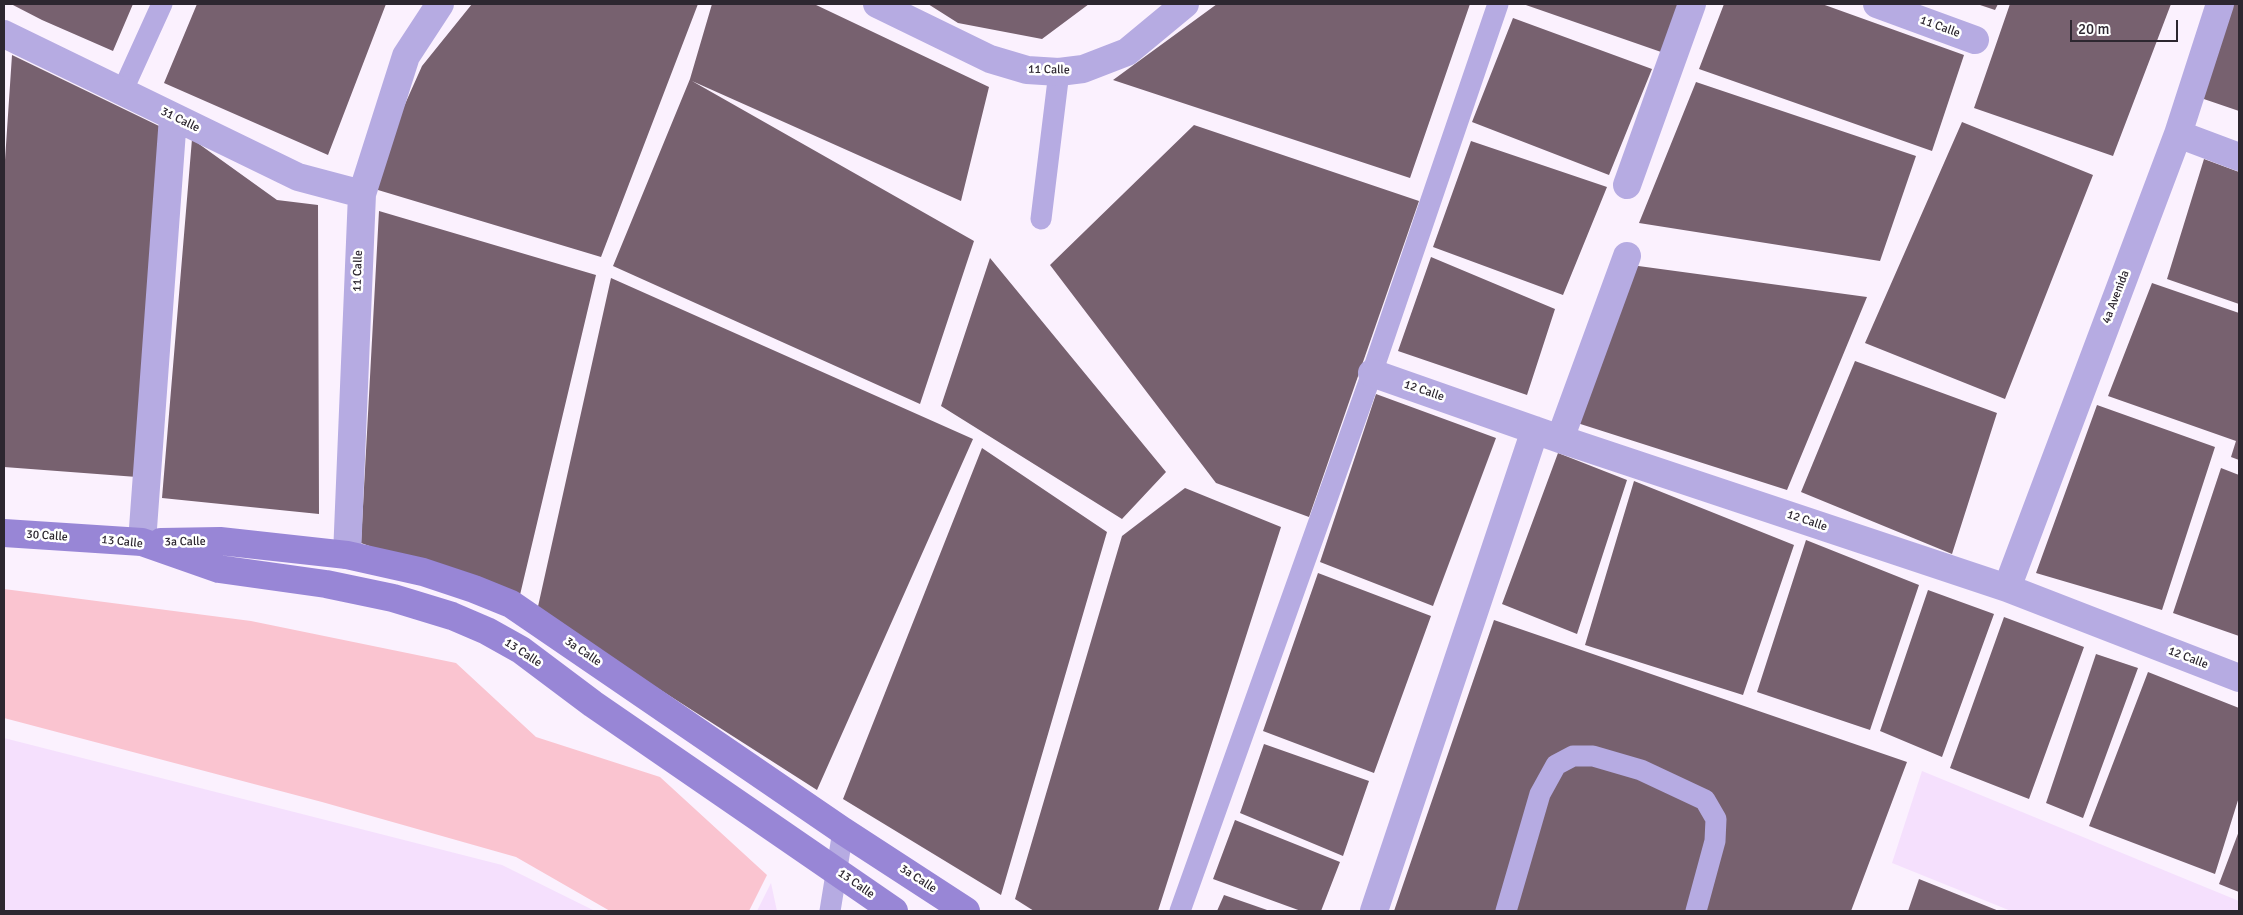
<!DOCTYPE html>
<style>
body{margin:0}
#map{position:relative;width:2243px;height:915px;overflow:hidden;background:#fbf1fe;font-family:Signika,sans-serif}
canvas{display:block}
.frame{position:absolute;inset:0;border:5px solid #2d2730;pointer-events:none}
.scale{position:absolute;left:2070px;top:20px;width:108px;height:22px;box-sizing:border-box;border:2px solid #2d2730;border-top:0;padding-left:6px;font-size:15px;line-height:18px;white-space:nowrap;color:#2d2730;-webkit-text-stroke:4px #fff;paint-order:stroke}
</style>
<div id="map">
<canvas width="2243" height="915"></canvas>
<div class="frame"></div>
<div class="scale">20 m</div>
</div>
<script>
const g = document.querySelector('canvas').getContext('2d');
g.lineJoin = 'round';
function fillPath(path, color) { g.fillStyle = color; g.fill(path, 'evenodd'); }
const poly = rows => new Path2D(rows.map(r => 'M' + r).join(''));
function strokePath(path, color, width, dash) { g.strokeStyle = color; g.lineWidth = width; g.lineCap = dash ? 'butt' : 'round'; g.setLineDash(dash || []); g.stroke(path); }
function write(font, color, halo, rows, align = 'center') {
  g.font = font + ' Signika,sans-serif'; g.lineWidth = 5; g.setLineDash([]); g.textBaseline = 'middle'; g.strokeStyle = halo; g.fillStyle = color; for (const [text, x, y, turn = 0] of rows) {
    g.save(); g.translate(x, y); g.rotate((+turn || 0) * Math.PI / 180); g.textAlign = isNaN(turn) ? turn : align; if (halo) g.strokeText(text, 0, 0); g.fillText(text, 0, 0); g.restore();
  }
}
const built = poly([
 [4,738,502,865,595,911,4,911],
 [1922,771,2239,901,2239,911,2011,911,1892,863],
 [771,883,777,911,757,911]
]);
const green = poly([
 [4,589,251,621,456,663,536,737,660,777,767,875,749,911,610,911,516,857,322,802,4,718]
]);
const building = poly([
 [11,4,133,4,113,51,42,20],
 [197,4,386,4,328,155,164,83],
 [472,4,698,4,601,257,368,187,422,66],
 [712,4,814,4,989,87,961,201,692,81,974,241,920,404,613,266,690,79],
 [928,4,1089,4,1042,39,958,23],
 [1217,4,1470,4,1410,178,1113,80],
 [1523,4,1679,4,1664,53],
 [1724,4,1822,4,1964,55,1932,151,1699,69],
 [1977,4,1998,4,1995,10],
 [2010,4,2171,4,2113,156,1974,108],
 [2228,4,2239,4,2239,111,2195,96],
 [1513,18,1652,69,1609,175,1472,122],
 [12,55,159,126,137,477,4,467,4,175],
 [1696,82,1916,156,1880,261,1639,223],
 [1962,122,2093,175,2005,399,1865,343],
 [1194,125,1419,201,1309,517,1216,483,1050,265],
 [192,139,277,200,318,205,319,514,162,498],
 [1471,141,1607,187,1563,295,1433,247],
 [2204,159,2239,172,2239,304,2167,279],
 [379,211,596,275,519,599,361,543],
 [1431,257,1555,309,1527,395,1398,351],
 [990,258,1166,472,1122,519,941,406],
 [1631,265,1867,297,1787,490,1571,421],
 [611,278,973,439,817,790,537,611],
 [2152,283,2239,313,2239,460,2231,457,2236,441,2108,396],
 [1855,361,1997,413,1952,554,1801,492],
 [1376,394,1496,438,1433,606,1320,562],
 [2097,405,2215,447,2162,610,2036,573],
 [982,448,1107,532,1001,895,843,799],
 [1558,453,1627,480,1577,634,1502,604],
 [2221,468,2239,475,2239,636,2173,613],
 [1634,481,1794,545,1743,695,1585,645],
 [1185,488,1281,527,1158,911,1034,911,1015,899,1122,536],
 [1806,540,1919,585,1870,730,1757,692],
 [1318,573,1431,616,1374,773,1263,731],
 [1928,590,1994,614,1942,757,1880,731],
 [2004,617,2084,647,2029,799,1950,768],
 [1494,620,1907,762,1851,911,1394,911],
 [2096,654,2138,668,2083,818,2046,803],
 [2148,672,2239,708,2239,797,2215,874,2089,826],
 [1264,744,1369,781,1343,856,1240,813],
 [1235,820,1340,862,1321,911,1301,911,1213,879],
 [2239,831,2239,892,2219,884],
 [1919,879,1999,911,1908,911],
 [1224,895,1270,911,1217,911]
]);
const lane = poly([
 [122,92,162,4],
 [1041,219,1059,72],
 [830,911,843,831],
 [1180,911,1372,373,1498,4],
 [1506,911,1540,794,1556,765,1573,756,1593,756,1641,770,1705,800,1716,819,1715,841,1696,911]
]);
const street = poly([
 [877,4,990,59,1027,70,1059,72,1083,69,1127,52,1185,4],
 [1877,4,1975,40],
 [4,34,298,177,362,194],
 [2178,134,2239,157],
 [1627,185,1692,4],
 [1372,373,1560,439,2007,588,2239,678],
 [1560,439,1627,256],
 [142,542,173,117],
 [347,555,362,194,406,56,440,4],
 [2007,588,2178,134,2220,4],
 [1374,911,1535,430]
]);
const secondary = poly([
 [4,533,142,542,219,569,326,584,393,598,452,616,487,631,521,650,593,704,894,911],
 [161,542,220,541,347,555,423,572,474,589,511,604,843,831,966,911]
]);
const streetNames = [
 ["11 Calle",1940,27,20],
 ["11 Calle",1049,70,1],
 ["31 Calle",180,120,26],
 ["11 Calle",358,271,-88],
 ["4a Avenida",2116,297,-69],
 ["12 Calle",1424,391,19],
 ["12 Calle",1807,521,19],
 ["30 Calle",47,536,4],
 ["13 Calle",122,542,6],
 ["3a Calle",185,542,-1],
 ["3a Calle",583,652,34],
 ["13 Calle",523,653,33],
 ["12 Calle",2188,658,21],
 ["3a Calle",918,879,33],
 ["13 Calle",856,884,35]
];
fillPath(built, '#f5e0fd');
fillPath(green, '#fac4d0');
fillPath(building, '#77616f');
strokePath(lane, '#b6abe2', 21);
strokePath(street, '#b6abe2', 28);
strokePath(secondary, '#9886d6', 28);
write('12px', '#2d2730', '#fff', streetNames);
</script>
